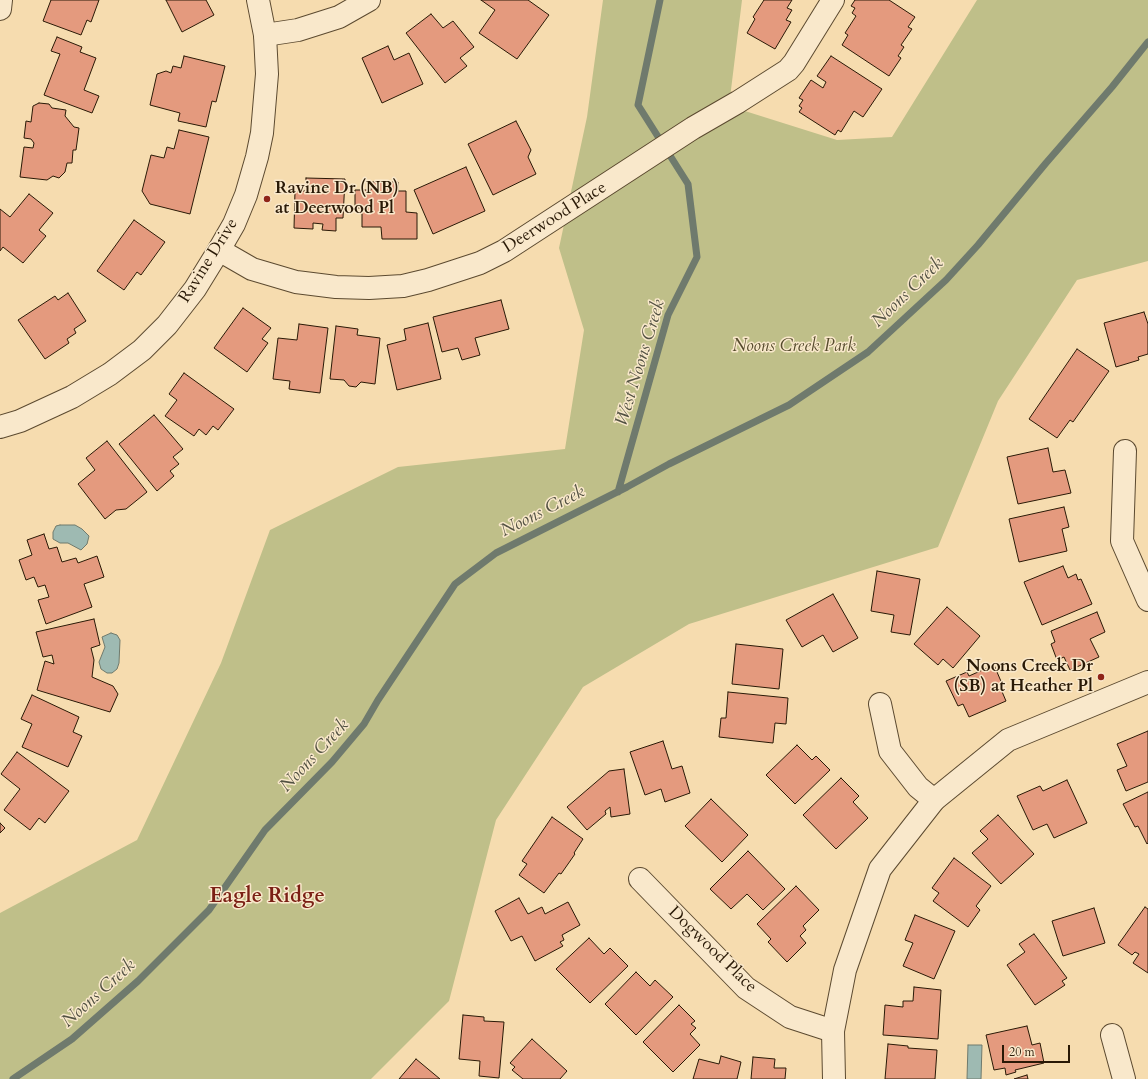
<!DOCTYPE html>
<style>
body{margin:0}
#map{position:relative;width:1148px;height:1079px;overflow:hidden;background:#f6dcaf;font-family:Cardo,serif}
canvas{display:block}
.scale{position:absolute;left:1002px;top:1045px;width:68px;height:18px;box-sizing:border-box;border:2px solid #291906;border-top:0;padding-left:5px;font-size:12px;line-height:14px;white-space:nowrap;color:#291906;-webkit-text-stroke:3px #f9e8cb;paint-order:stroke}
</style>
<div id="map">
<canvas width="1148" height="1079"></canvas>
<div class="scale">20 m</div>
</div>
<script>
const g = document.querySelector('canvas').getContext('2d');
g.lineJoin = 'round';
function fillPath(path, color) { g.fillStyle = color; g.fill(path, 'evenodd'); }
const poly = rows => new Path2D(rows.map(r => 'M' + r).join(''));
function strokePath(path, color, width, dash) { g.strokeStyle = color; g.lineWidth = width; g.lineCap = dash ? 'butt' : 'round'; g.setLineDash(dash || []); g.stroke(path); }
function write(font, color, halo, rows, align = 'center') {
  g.font = font + ' Cardo,serif'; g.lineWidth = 3; g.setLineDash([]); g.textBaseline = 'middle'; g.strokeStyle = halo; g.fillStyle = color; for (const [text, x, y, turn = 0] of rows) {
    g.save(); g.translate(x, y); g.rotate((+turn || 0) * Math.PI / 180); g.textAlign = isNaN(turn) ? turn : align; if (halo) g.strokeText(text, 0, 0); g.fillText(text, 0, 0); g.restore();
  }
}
const green = poly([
 [603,0,742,0,729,106,837,140,892,137,977,0,1148,0,1148,261,1077,280,998,401,938,547,689,624,583,687,496,820,449,1001,371,1079,0,1079,0,913,137,840,221,663,270,530,398,467,565,449,584,330,559,248,587,117]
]);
const water = poly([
 [60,525,75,525,82,529,89,536,87,544,81,550,68,543,60,543,53,539,53,532,56,526,60,525],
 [111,633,117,635,120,640,119,663,117,669,112,673,107,673,101,669,99,662,105,647,102,637,111,633],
 [968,1045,982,1045,981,1079,967,1079,968,1045]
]);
const stream = poly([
 [618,492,668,315,697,257,688,184,638,105,660,0],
 [13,1079,72,1039,138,981,209,910,265,830,332,762,364,724,378,700,455,584,496,553,627,487,669,464,789,405,868,352,946,280,978,245,1046,163,1112,87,1148,42]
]);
const building = poly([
 [51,0,99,0,91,22,87,20,81,35,43,21,51,0],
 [166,0,206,0,214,15,182,32,166,0],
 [481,0,528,0,549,15,517,59,479,33,495,10,481,0],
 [764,0,792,0,787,8,792,10,786,20,791,22,775,49,747,33,755,19,753,17,764,0],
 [855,0,889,0,915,17,908,27,912,29,901,45,904,47,898,56,901,58,889,76,842,45,848,35,845,33,856,16,852,13,855,8,851,6,855,0],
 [431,14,443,28,453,21,474,47,460,58,467,66,445,83,406,33,431,14],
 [57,37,82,47,80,52,96,58,84,90,99,96,92,113,44,95,60,54,51,51,57,37],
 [388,46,394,60,409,53,423,84,382,103,362,58,388,46],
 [184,56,225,66,216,102,212,101,206,127,178,121,180,113,150,105,157,74,166,71,171,73,173,66,181,68,184,56],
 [831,56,882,89,863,117,854,111,841,132,838,130,835,135,799,112,802,108,799,106,803,100,799,98,811,80,823,88,826,82,817,76,831,56],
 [39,103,49,104,52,108,66,110,65,116,74,127,79,128,76,150,73,150,72,163,67,163,65,172,59,178,53,176,47,180,20,177,24,147,33,148,34,143,31,139,24,138,26,121,31,122,33,106,39,103],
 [516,121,531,150,528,157,536,174,493,195,468,144,516,121],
 [179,130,209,137,190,214,150,204,142,191,151,155,164,158,167,147,174,149,179,130],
 [466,167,485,211,433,234,414,190,466,167],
 [306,178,345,179,343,218,336,218,336,231,322,230,323,224,313,223,313,229,294,228,295,191,306,191,306,178],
 [371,182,398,182,398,191,406,191,406,212,417,213,417,239,382,239,381,227,362,227,362,208,355,208,355,190,371,190,371,182],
 [29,194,53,213,39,230,46,236,23,263,3,247,0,251,0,209,10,217,29,194],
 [134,220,165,242,141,275,137,272,124,290,97,271,134,220],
 [68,293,86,321,74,329,76,333,67,339,69,343,45,359,18,320,55,296,58,300,68,293],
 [501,300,509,329,475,338,480,355,462,360,458,348,442,352,433,317,501,300],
 [243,308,271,328,262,339,268,343,247,372,214,348,243,308],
 [1144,312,1148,324,1148,354,1138,357,1139,360,1116,367,1104,323,1144,312],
 [428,323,441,379,397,390,387,345,406,340,404,329,428,323],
 [299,324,328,328,320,393,289,389,290,381,273,379,278,338,297,340,299,324],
 [336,326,358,329,357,335,380,338,375,384,361,382,356,387,349,386,344,380,330,379,336,326],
 [1077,349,1109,371,1073,422,1070,420,1057,438,1029,419,1077,349],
 [184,373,234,409,218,430,213,426,206,435,199,429,194,436,165,416,177,400,169,394,184,373],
 [154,415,183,449,173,457,179,464,170,471,174,476,157,491,119,444,154,415],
 [107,441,147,492,126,509,116,510,105,519,78,484,95,470,86,458,107,441],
 [1048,448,1053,472,1065,470,1071,493,1018,504,1007,457,1048,448],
 [1064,507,1069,527,1062,529,1067,551,1019,562,1009,519,1064,507],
 [44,534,49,549,57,547,62,562,76,558,78,563,97,556,104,577,84,584,92,607,46,624,38,600,49,597,45,585,38,587,34,577,26,580,19,560,32,555,27,540,44,534],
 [1063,566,1068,578,1076,574,1078,580,1081,579,1092,604,1042,625,1024,582,1063,566],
 [877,571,920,579,910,635,891,632,894,615,871,611,877,571],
 [833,594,858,638,833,652,823,635,802,647,786,620,833,594],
 [947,607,980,636,953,668,943,659,938,665,914,644,947,607],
 [1097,612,1105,632,1090,639,1099,657,1070,670,1064,657,1057,660,1051,644,1055,642,1051,631,1097,612],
 [94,619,100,645,91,648,94,660,92,677,113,686,118,694,110,712,37,690,45,661,54,664,52,655,43,657,36,632,94,619],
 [736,644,783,649,779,689,732,684,736,644],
 [994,665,1003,686,1000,687,1006,701,969,717,963,704,958,706,946,681,967,672,969,676,994,665],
 [728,692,788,698,786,724,775,723,773,743,719,737,721,718,726,718,728,692],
 [32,695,79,717,73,732,82,736,68,767,22,747,32,724,21,719,32,695],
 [1148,731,1148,782,1126,791,1117,770,1127,766,1117,744,1148,731],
 [663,741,672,769,682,766,690,793,665,802,661,789,645,795,630,752,663,741],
 [797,745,812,760,816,756,830,770,795,804,766,775,797,745],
 [17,752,69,791,45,823,39,818,30,830,4,810,20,789,1,774,17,752],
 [624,769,630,814,611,817,610,807,605,811,606,814,587,830,567,807,609,771,624,769],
 [841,778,859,796,853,802,868,818,836,849,803,815,841,778],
 [1067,780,1087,823,1054,838,1047,824,1033,830,1017,796,1040,786,1043,791,1067,780],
 [1148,792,1148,843,1147,844,1138,826,1135,827,1123,804,1148,792],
 [711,799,748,835,722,862,685,826,711,799],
 [998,815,1034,854,1001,884,972,853,988,839,980,831,998,815],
 [552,817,583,839,574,853,575,854,561,874,559,873,544,893,519,875,527,864,522,861,552,817],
 [0,823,5,828,0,833,0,823],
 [748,851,785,889,763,910,747,894,731,909,710,889,748,851],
 [954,858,991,886,976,906,980,910,968,927,933,901,939,893,932,888,954,858],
 [796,886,819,910,803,926,806,930,800,936,806,943,787,962,768,942,771,939,757,924,796,886],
 [519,898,528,914,542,907,545,914,568,902,580,925,562,935,564,940,560,942,563,946,535,961,522,936,511,941,495,911,519,898],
 [1145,907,1148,909,1148,973,1133,963,1139,954,1135,952,1132,955,1118,945,1145,907],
 [1094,908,1105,943,1063,956,1052,921,1094,908],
 [915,915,955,931,934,979,903,966,913,943,905,940,915,915],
 [1034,934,1067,978,1062,981,1065,985,1035,1005,1007,965,1025,952,1019,944,1034,934],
 [589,938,604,954,610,948,628,966,590,1003,556,969,589,938],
 [636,972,650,986,655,980,673,997,636,1035,605,1004,636,972],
 [914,987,941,990,938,1039,883,1035,885,1005,903,1007,903,1001,913,1001,914,987],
 [679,1005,695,1021,691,1024,696,1028,690,1034,700,1045,673,1072,643,1042,679,1005],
 [463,1015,484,1017,484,1021,504,1022,499,1078,479,1076,480,1061,459,1059,463,1015],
 [1027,1026,1032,1045,1040,1043,1044,1063,1015,1070,1016,1072,1006,1075,1005,1068,994,1070,986,1035,1027,1026],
 [532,1039,567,1071,560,1079,523,1079,512,1070,515,1067,510,1063,532,1039],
 [888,1044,908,1046,908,1048,937,1050,935,1079,885,1079,888,1044],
 [721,1056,741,1062,737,1079,693,1079,699,1059,719,1064,721,1056],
 [753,1057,775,1059,774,1068,786,1068,785,1079,751,1079,753,1057],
 [416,1059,440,1079,399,1079,416,1059],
 [1027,1075,1028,1079,1014,1079,1027,1075]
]);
const minor = poly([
 [0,9,1,0],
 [265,35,298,30,339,17,369,0],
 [219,250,252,269,296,282,336,287,369,288,403,286,428,280,480,263,504,251,693,128,738,102,788,70,794,63,833,0],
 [1125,451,1122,541,1148,600],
 [880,704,890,751,918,787,934,800],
 [640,879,746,988,790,1017,833,1031],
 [1112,1035,1124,1079]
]);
const tertiary = poly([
 [0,427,20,421,72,397,110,374,142,350,167,325,195,289,219,250,234,224,246,195,257,157,262,133,267,74,265,35,258,0],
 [834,1079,833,1031,845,970,880,869,934,800,1008,740,1148,682]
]);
const markers = [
 [267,199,4,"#8f2418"],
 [1101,677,4,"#8f2418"]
];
const poiNames = [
 ["Ravine Dr (NB)",275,189],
 ["at Deerwood Pl",275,209],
 ["Noons Creek Dr",1093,667,"right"],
 ["(SB) at Heather Pl",1093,687,"right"]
];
const streetNames = [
 ["Deerwood Place",555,218,-32],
 ["Ravine Drive",209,261,-58],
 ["Dogwood Place",712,950,44]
];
const parkNames = [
 ["Noons Creek Park",794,347]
];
const waterNames = [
 ["Noons Creek",908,293,-44],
 ["West Noons Creek",641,363,-73],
 ["Noons Creek",543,512,-27],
 ["Noons Creek",315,756,-47],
 ["Noons Creek",99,994,-42]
];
const districtNames = [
 ["Eagle Ridge",267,897]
];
fillPath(green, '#bfbf89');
fillPath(water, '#9ebab2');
strokePath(water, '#6f7a6d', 1);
strokePath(stream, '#6f7a6d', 7);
fillPath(building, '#e49a7e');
strokePath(building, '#291906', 1);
strokePath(minor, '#5c4a30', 24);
strokePath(tertiary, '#5c4a30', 24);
strokePath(minor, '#f9e8cb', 22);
strokePath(tertiary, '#f9e8cb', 22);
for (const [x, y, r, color] of markers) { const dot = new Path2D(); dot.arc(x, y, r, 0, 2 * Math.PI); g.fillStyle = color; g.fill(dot); strokePath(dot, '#f9e8cb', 1.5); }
write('bold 17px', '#291906', '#f9e8cb', poiNames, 'left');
write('17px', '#291906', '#f9e8cb', streetNames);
write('italic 17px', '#564b2d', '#f9e8cb', parkNames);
write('italic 18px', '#525142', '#f9e8cb', waterNames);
write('bold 21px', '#7a1f14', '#f9e8cb', districtNames);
</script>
